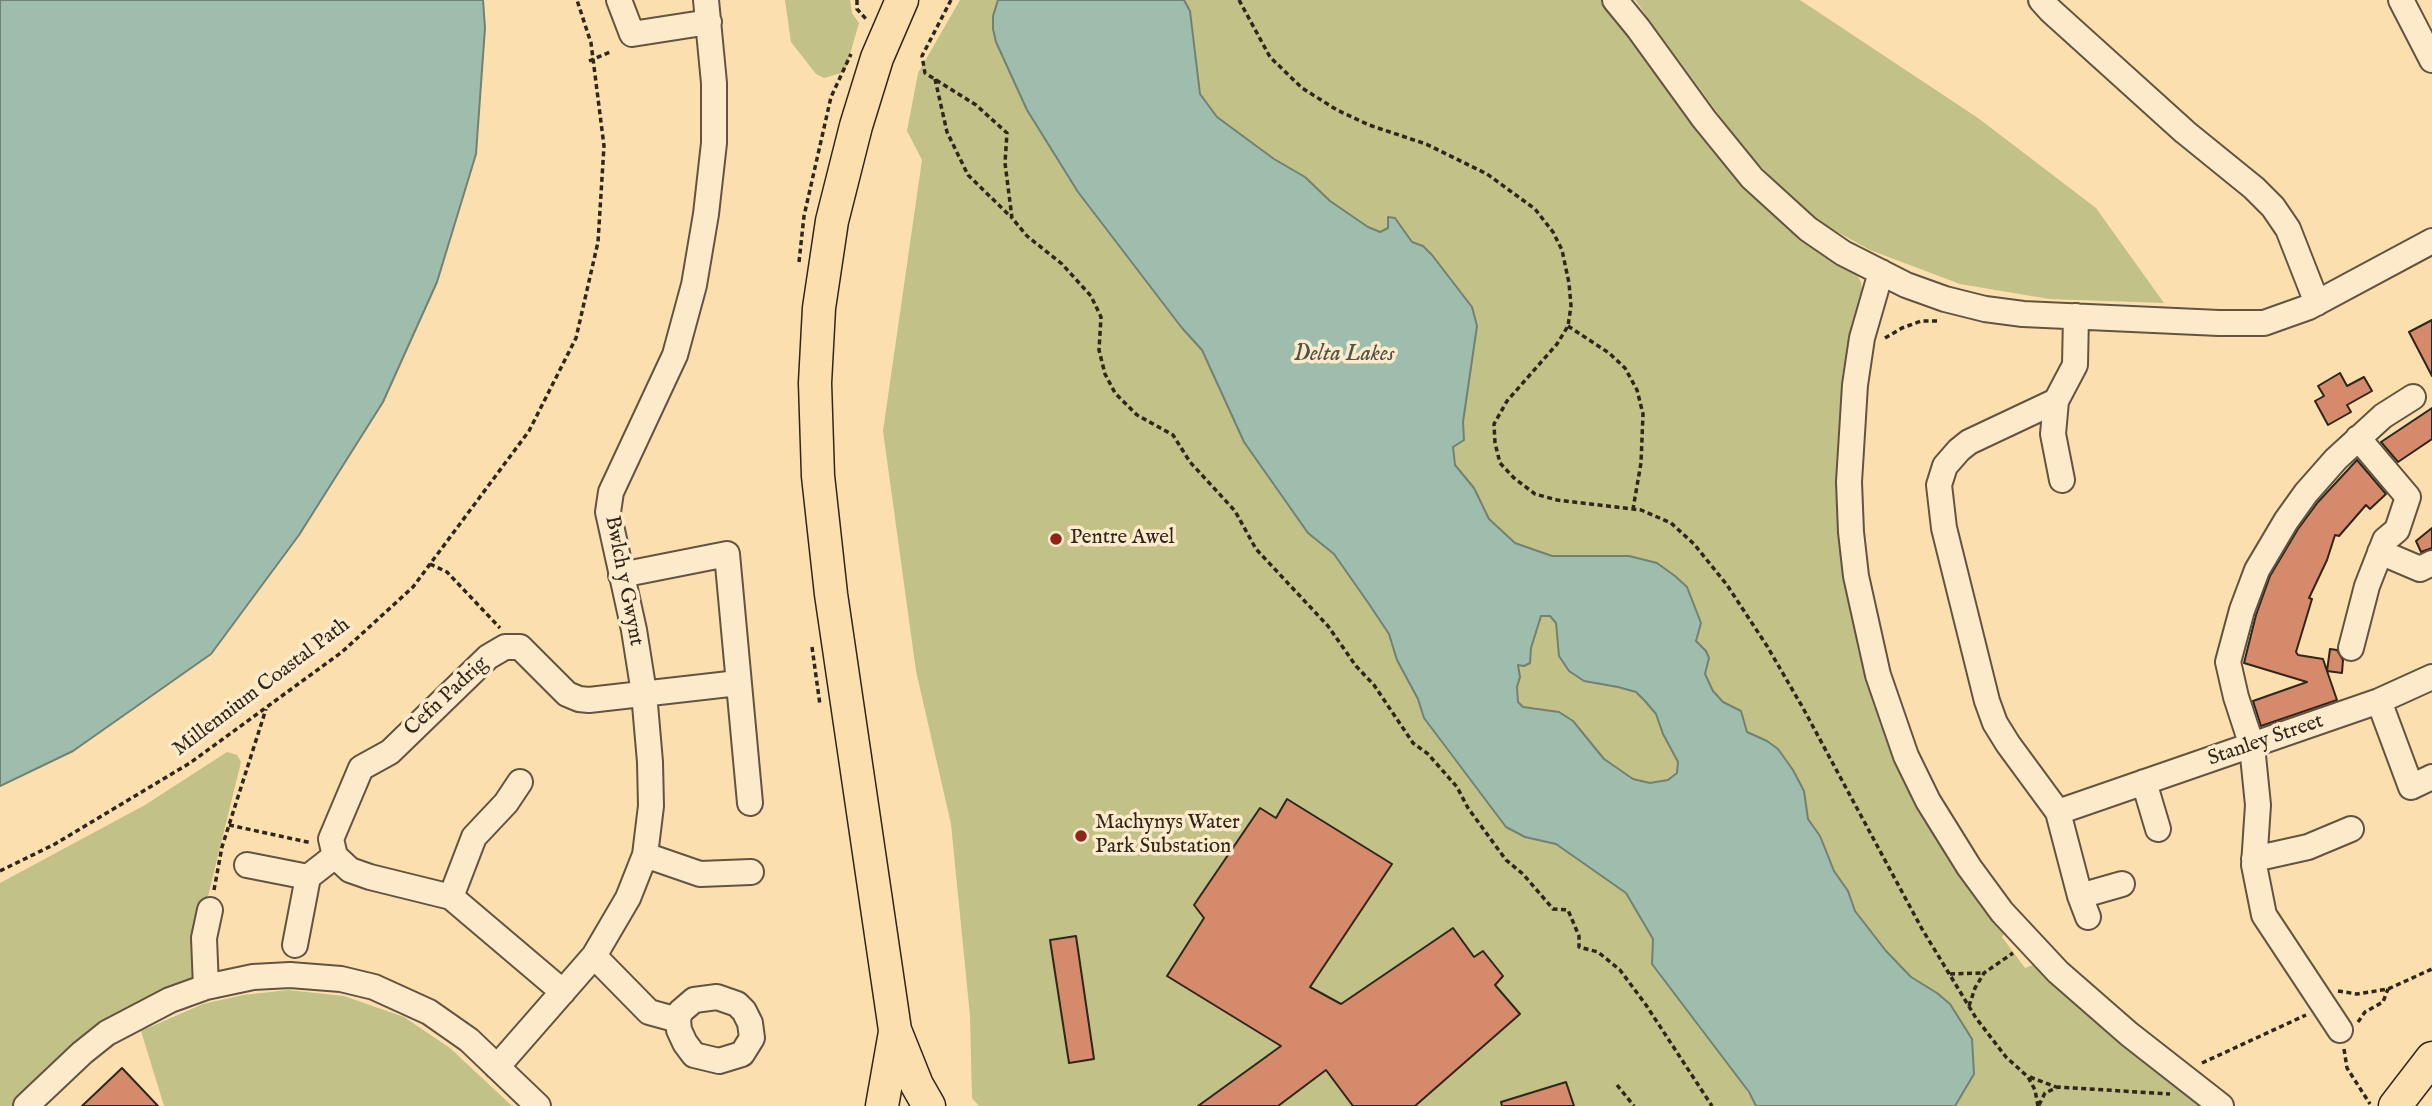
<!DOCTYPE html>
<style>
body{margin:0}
canvas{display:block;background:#fcdfaf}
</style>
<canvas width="2432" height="1106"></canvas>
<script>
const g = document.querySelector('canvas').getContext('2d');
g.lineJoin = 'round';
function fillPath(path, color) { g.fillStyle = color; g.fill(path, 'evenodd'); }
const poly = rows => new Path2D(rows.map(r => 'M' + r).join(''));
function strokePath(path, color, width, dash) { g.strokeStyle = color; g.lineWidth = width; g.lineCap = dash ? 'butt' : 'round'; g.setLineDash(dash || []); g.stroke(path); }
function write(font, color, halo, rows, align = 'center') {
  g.font = font + ' "IM FELL English",serif'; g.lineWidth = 7; g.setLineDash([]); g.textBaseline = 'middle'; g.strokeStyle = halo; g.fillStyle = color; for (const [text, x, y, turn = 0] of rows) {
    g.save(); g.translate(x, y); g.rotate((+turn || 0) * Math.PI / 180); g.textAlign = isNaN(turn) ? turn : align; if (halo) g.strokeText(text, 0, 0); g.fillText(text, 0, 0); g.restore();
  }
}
const green = poly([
 [785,0,850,0,852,13,859,23,845,72,824,78,816,74,791,42],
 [960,0,998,0,993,16,993,29,996,42,1027,110,1078,192,1182,328,1202,350,1244,442,1308,533,1334,554,1369,604,1389,634,1397,660,1418,699,1424,718,1446,749,1506,827,1525,837,1556,844,1626,893,1644,925,1756,1106,979,1106,972,1098,970,1016,951,824,916,671,883,431,922,160,907,131,918,73],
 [1184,0,1607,0,1647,47,1854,270,1861,282,1863,295,1848,382,1871,675,2006,931,2002,937,2025,968,2035,964,2109,1033,2204,1106,1955,1106,1974,1074,1937,993,1911,977,1886,951,1855,911,1848,891,1834,871,1820,836,1808,819,1804,791,1793,770,1778,749,1767,741,1747,732,1741,711,1723,702,1713,691,1705,674,1706,651,1696,641,1657,563,1629,556,1552,556,1515,543,1489,519,1474,488,1455,465,1453,447,1464,439,1463,422,1477,326,1472,307,1432,255,1423,246,1412,242,1395,218,1388,228,1380,232,1368,227,1330,201,1305,177,1274,159,1217,117,1200,94,1190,11],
 [1635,0,1800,0,1978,118,2096,208,2164,303,2049,299,1960,284,1870,250,1814,219,1746,152],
 [1550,615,1556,624,1559,656,1618,687,1636,692,1656,714,1663,734,1678,762,1677,773,1668,780,1650,783,1633,780,1604,759,1573,721,1559,712,1523,707,1518,702,1517,687,1520,677,1518,664,1530,663,1531,648,1541,616],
 [227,752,237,755,241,762,201,925,198,976,107,1023,16,1106,0,1106,0,883,145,805],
 [288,990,344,996,404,1017,450,1048,512,1106,164,1106,141,1031,203,1004,243,995]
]);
const water = poly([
 [0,0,483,0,485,28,476,154,437,282,383,402,299,535,211,654,73,751,0,786,0,0],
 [998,0,1184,0,1190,11,1200,94,1217,117,1274,159,1305,177,1330,201,1368,227,1380,232,1388,228,1388,217,1395,218,1412,242,1423,246,1432,255,1472,307,1477,326,1463,422,1464,440,1453,447,1455,465,1474,488,1489,519,1515,543,1552,556,1629,556,1657,563,1675,576,1687,587,1701,623,1696,641,1706,651,1709,658,1705,674,1713,691,1723,702,1741,711,1747,732,1767,741,1778,749,1793,770,1804,791,1808,819,1820,836,1834,871,1848,891,1855,911,1886,951,1911,977,1937,993,1950,1004,1972,1039,1974,1074,1955,1106,1756,1106,1749,1092,1652,964,1653,939,1626,893,1556,844,1525,837,1506,827,1424,718,1418,699,1397,660,1389,634,1369,604,1334,554,1308,533,1244,442,1202,350,1182,328,1078,192,1027,110,996,42,993,29,993,16,998,0],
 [1541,616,1550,616,1556,623,1559,656,1569,671,1584,681,1618,687,1636,692,1645,701,1656,714,1663,734,1678,762,1677,773,1668,780,1650,783,1633,779,1604,759,1573,721,1559,712,1523,707,1518,702,1517,687,1520,677,1518,665,1524,666,1530,663,1531,648,1541,616]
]);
const building = poly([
 [2432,320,2432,376,2409,332,2432,320],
 [2340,373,2347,386,2364,377,2372,391,2347,405,2351,412,2328,425,2315,401,2324,396,2318,386,2340,373],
 [2432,408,2432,439,2398,462,2381,442,2432,408],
 [2357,460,2386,494,2370,509,2366,505,2339,536,2335,535,2327,560,2309,598,2312,599,2296,652,2298,655,2323,659,2327,671,2330,649,2337,650,2343,660,2342,673,2327,671,2337,700,2261,726,2253,701,2307,682,2244,663,2256,615,2270,576,2298,529,2318,502,2357,460],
 [2432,528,2432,548,2421,552,2416,541,2432,528],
 [1287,799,1392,864,1310,987,1341,1004,1453,928,1474,957,1483,951,1503,976,1495,985,1520,1014,1415,1106,1353,1106,1326,1070,1278,1106,1198,1106,1281,1046,1167,976,1204,918,1194,905,1260,808,1276,818,1287,799],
 [1076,936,1094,1059,1069,1063,1050,940,1076,936],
 [122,1068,158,1106,82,1106,122,1068],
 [1566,1082,1574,1106,1502,1106,1501,1102,1566,1082]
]);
const path = poly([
 [857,0,857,9,866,19],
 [951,0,922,56,925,73,976,105,1007,133,1005,163,1012,218,1027,236,1062,264,1091,296,1101,317,1099,350,1105,374,1115,393,1137,415,1173,435,1190,462,1235,511,1256,549,1328,626,1356,666,1374,685,1413,743,1428,754,1457,787,1468,808,1506,860,1523,874,1553,909,1568,910,1579,936,1579,947,1598,952,1620,970,1646,1005,1712,1106],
 [1239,0,1270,57,1302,88,1337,110,1369,125,1426,144,1487,174,1535,209,1553,232,1562,250,1569,283,1571,306,1568,326,1557,344,1507,401,1494,424,1495,443,1500,463,1514,478,1535,494,1557,500,1641,510,1671,523,1694,544,1727,585,1767,646,1803,708,1922,929,1976,1018,2006,1057,2028,1077,2035,1090,2038,1106],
 [589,61,610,52],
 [935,79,947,132,968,175,1011,217],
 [799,262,804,216,831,97,851,54],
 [1568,326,1609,353,1625,368,1637,390,1643,414,1641,463,1633,509],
 [1885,338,1902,328,1921,321,1940,321],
 [430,564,447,572,500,628],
 [812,647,820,705],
 [229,825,312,843],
 [0,871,55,844,190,763,342,652,413,587,529,431,576,338,598,242,604,146,591,43,577,0],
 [214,890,222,847,266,709],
 [1950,974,1984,973],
 [2338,991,2357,994,2388,989,2432,969],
 [1969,1006,1975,988,1984,973,2013,953],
 [2358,1022,2365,1012,2383,1002,2388,989],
 [2344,1049,2347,1068,2370,1104],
 [2202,1063,2306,1015],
 [2030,1077,2056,1087],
 [1617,1085,1634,1106],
 [2039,1105,2045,1093,2058,1087,2170,1094]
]);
const minor = poly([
 [619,0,632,34,709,22],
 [1615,0,1638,28,1704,119,1752,178,1808,229,1843,253,1906,285,1945,299,1985,309,2023,314,2219,323,2264,323,2309,307,2432,241],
 [2041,0,2050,10,2185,132,2254,188,2273,207,2288,229,2317,303],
 [2401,0,2432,60],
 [1881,272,1862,338,1855,385,1849,482,1851,532,1856,576,1878,675,1906,756,1928,801,1969,867,2002,912,2058,972,2129,1034,2221,1106],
 [2056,401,1969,442,1959,450,1945,466,1939,485,1944,528,1987,701,1995,723,2008,744,2058,812],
 [2062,480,2053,434,2056,401,2075,365,2076,316],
 [2380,552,2420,569,2432,563],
 [621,575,727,554,750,803],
 [2351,648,2367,586,2385,540,2397,530,2408,497,2358,438],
 [2379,701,2411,787,2432,777],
 [2144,782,2158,829],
 [645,855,700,874,751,872],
 [2254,859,2308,847,2351,829],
 [247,865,308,877],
 [2080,896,2058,812,2379,701,2432,677],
 [451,897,474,837,506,803,520,782],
 [2088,917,2080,896,2122,884],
 [295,945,308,877,335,856],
 [594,956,649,1012,678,1020],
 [206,987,204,938,210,910],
 [563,992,451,897,370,877,350,870,335,856,331,839,361,768,390,752,488,657,505,647,520,647,567,694,579,699,589,700,738,683],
 [717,997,737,1004,744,1011,750,1023,752,1038,742,1054,719,1061,694,1055,685,1043,679,1030,678,1020,680,1012,694,1000,717,997],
 [2340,1030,2264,915,2254,865,2258,805,2252,746,2236,697,2228,662,2242,610,2257,570,2286,521,2306,493,2336,459,2383,416,2413,397],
 [497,1067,594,956,628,898,645,855,651,806,650,762,644,693,634,630,608,512,611,492,675,355,694,285,706,214,714,143,714,83,706,0],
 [26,1106,82,1053,107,1033,170,1000,206,987,253,977,290,975,341,979,374,987,429,1012,469,1040,538,1106]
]);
const major = poly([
 [902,0,877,58,856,126,832,221,819,308,815,383,818,476,831,594,895,1030,917,1085,929,1106],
 [882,1106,895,1032],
 [2395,1106,2432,1058]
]);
const markers = [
 [1056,539,7,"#8f2418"],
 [1081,836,7,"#8f2418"]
];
const poiNames = [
 ["Pentre Awel",1070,539],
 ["Machynys Water",1095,824],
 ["Park Substation",1095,848]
];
const streetNames = [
 ["Bwlch y Gwynt",623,581,79],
 ["Millennium Coastal Path",262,688,-37],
 ["Cefn Padrig",447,697,-43],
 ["Stanley Street",2266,741,-19]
];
const waterNames = [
 ["Delta Lakes",1344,355]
];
fillPath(green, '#c2c188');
fillPath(water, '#9fbdac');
strokePath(water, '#728172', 2);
fillPath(building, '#d58a6b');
strokePath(building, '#2f261c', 2);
strokePath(minor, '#625441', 28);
strokePath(major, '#2f261c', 35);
strokePath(path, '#2f261c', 3.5, [5, 3.5]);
strokePath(minor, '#fdeacb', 24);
strokePath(major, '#fcdfaf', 32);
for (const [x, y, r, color] of markers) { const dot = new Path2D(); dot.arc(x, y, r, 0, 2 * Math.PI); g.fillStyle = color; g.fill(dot); strokePath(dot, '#fdeacb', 2.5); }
write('21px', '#2f261c', '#fdeacb', poiNames, 'left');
write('21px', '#2f261c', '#fdeacb', streetNames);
write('italic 23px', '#515347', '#fdeacb', waterNames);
</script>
